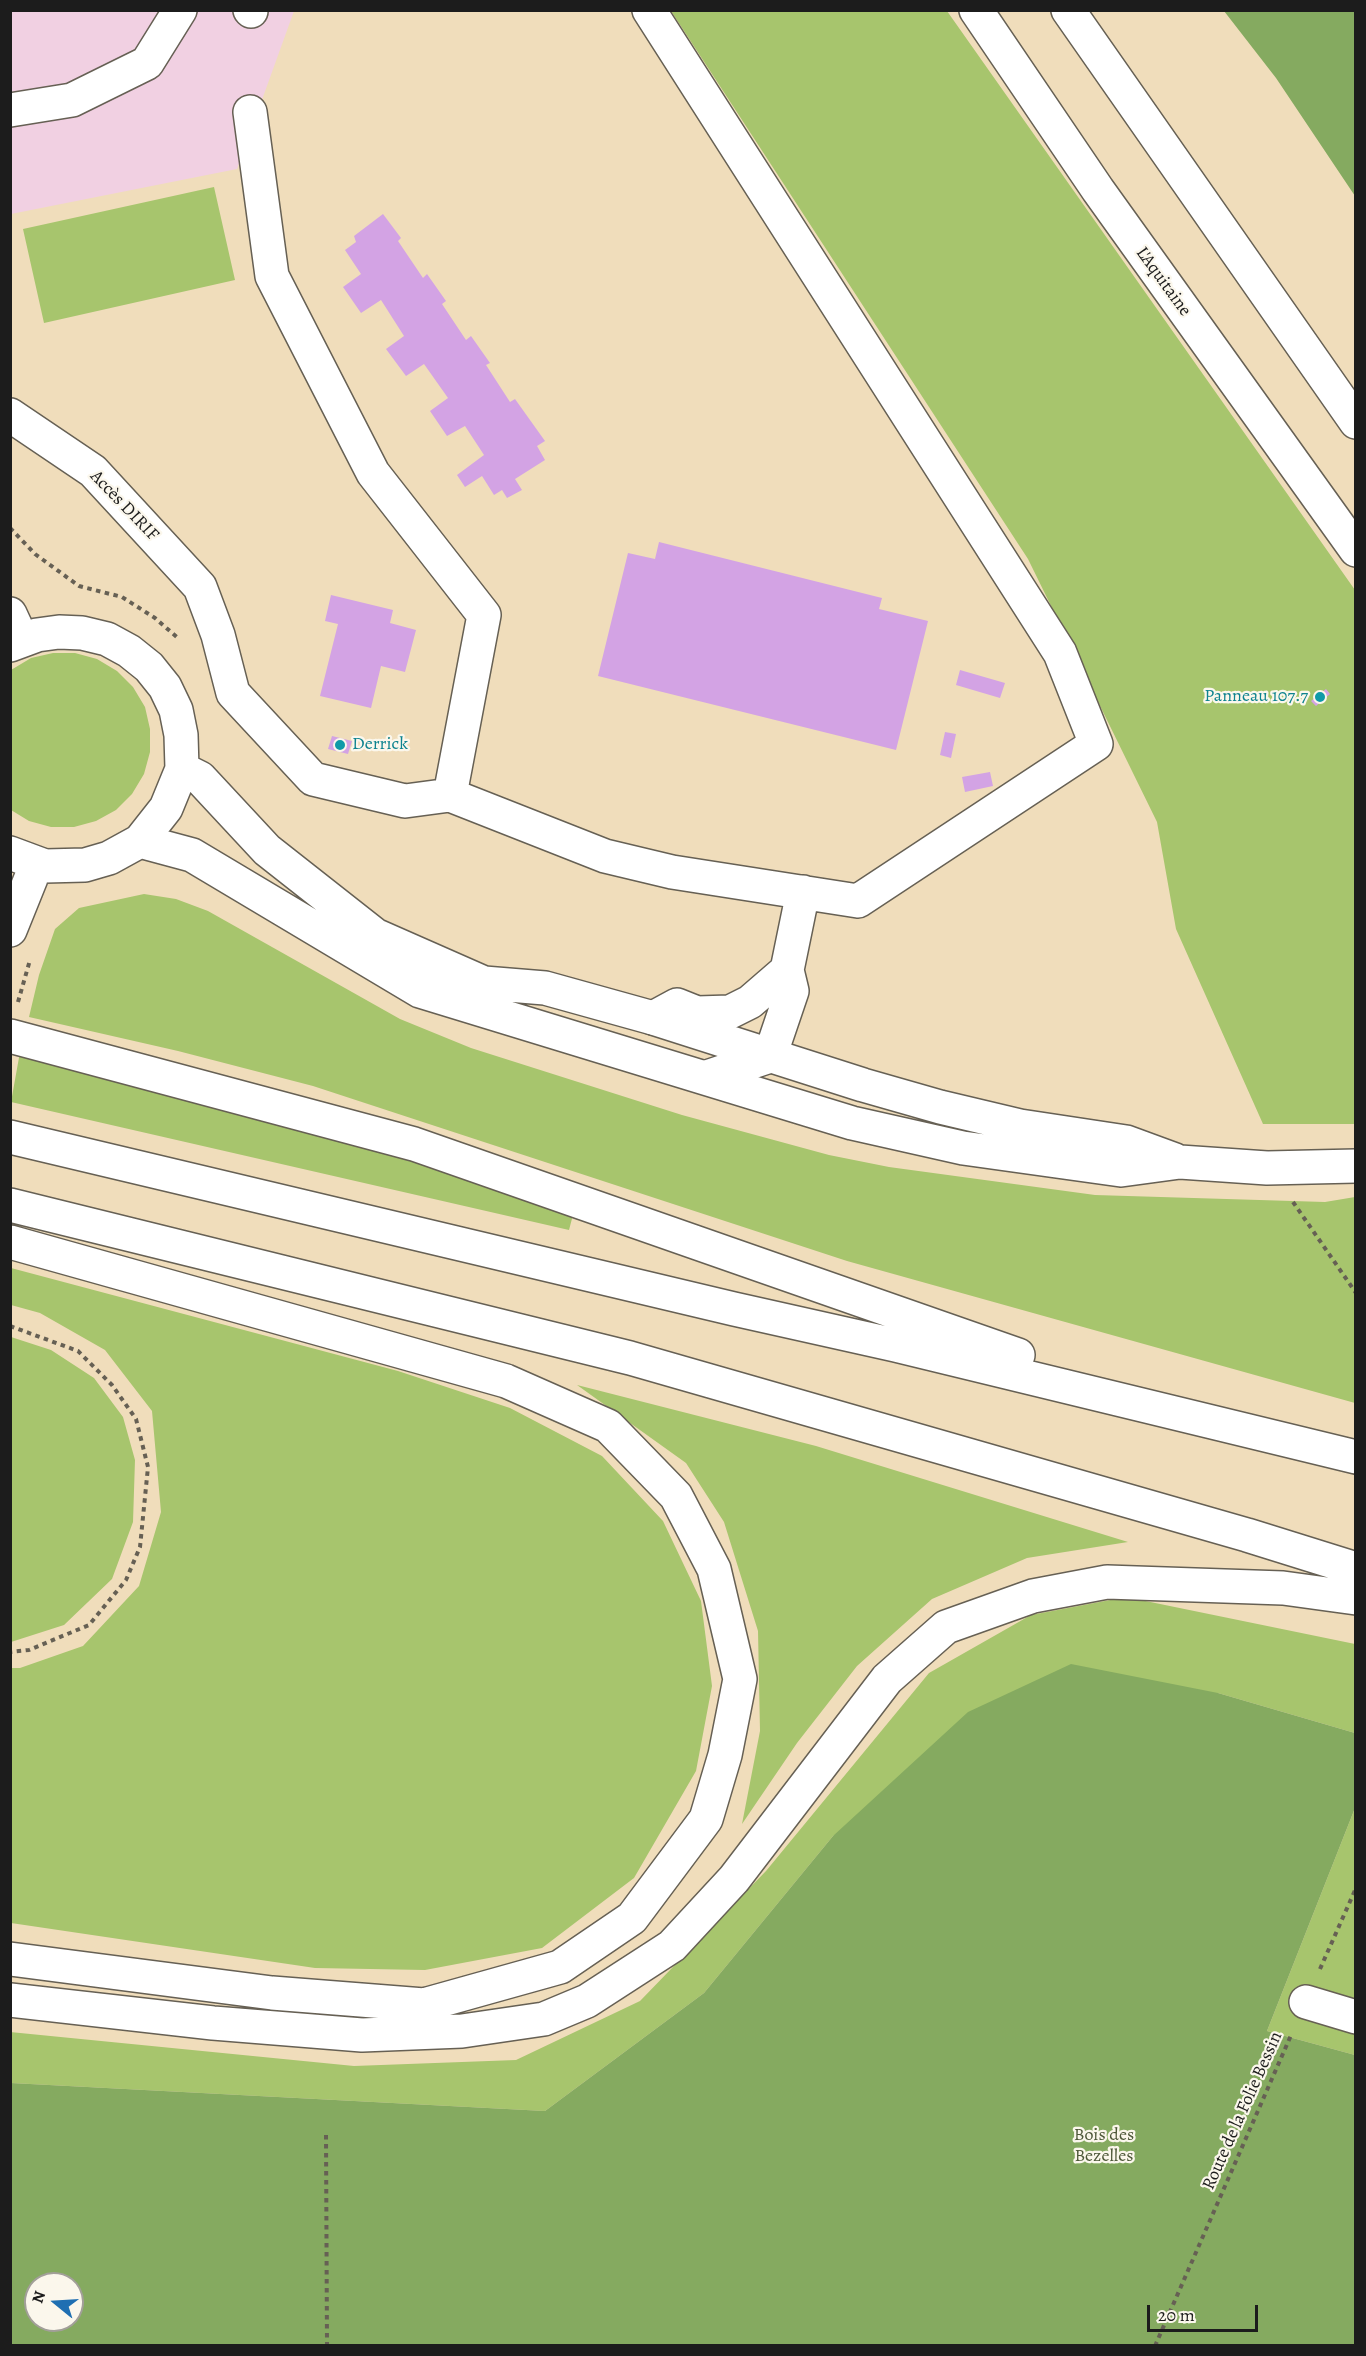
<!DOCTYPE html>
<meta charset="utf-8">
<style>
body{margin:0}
#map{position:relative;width:1366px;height:2356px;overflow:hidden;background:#f0ddbb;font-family:Alegreya,serif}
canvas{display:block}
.frame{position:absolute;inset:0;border:12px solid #1c1c1c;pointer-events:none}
.north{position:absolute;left:24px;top:2272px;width:60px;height:60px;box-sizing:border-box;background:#fbf7ec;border:2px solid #a29f99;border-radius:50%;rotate:288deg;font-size:16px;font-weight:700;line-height:24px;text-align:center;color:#1c1c1c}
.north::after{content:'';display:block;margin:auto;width:21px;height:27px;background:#1f6fb2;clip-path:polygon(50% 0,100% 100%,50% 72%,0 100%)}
.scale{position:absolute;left:1147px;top:2305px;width:111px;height:27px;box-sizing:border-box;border:3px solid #1c1c1c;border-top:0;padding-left:8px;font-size:18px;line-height:21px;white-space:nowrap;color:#1c1c1c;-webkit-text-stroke:4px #fbf7ec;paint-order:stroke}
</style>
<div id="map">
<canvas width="1366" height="2356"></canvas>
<div class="frame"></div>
<div class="north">N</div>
<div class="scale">20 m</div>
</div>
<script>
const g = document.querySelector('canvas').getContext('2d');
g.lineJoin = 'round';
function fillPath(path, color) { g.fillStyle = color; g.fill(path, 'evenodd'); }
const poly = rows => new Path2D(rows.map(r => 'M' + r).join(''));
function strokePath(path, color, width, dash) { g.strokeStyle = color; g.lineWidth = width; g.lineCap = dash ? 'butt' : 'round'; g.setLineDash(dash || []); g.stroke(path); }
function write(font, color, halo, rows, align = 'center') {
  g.font = font + ' Alegreya,serif'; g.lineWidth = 4.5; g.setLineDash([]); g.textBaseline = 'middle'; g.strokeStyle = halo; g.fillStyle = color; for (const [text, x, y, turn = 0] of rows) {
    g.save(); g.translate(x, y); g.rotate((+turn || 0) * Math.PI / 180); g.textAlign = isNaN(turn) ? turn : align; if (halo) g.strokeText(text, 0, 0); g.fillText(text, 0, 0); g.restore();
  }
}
const built = poly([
 [11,11,294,11,237,169,11,214]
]);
const green = poly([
 [671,11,947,11,1355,590,1355,1124,1263,1124,1176,929,1157,822,1028,559],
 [214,187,235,280,44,323,23,229],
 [53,653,75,653,97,659,117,671,133,687,145,707,150,729,150,752,144,774,132,794,116,810,96,821,74,827,51,827,29,821,11,810,11,670,31,658],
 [144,894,176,899,208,911,400,1019,471,1048,682,1115,829,1155,889,1167,1095,1195,1325,1202,1355,1197,1355,1403,847,1261,313,1086,178,1051,29,1017,39,975,55,929,79,908],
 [20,1052,272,1116,574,1211,569,1230,11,1102],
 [11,1268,398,1371,510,1408,602,1456,663,1521,701,1601,712,1686,696,1771,634,1878,542,1948,425,1970,315,1968,11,1923,11,1668,20,1668,83,1646,139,1586,161,1512,152,1411,105,1350,40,1313,11,1305],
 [11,1337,51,1350,94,1378,123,1417,135,1460,133,1522,112,1579,64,1625,11,1642],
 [577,1385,816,1446,1128,1542,1027,1558,932,1599,857,1666,797,1743,742,1824,760,1731,758,1631,724,1522,686,1463],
 [1126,1597,1355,1644,1355,1733,1218,1693,833,1836,704,1993,545,2111,11,2083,10,2032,354,2066,516,2060,640,2001,766,1871,929,1673,1031,1615],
 [1355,1808,1355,2055,1267,2031]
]);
const forest = poly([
 [1224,11,1355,11,1355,196,1276,78],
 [1071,1664,1218,1693,1355,1733,1355,1808,1267,2031,1355,2055,1355,2345,11,2345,11,2083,545,2111,704,1993,833,1836,968,1712],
 [36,2284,72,2284,72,2320,36,2320]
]);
const building = poly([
 [383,214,401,238,398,241,423,278,427,274,446,301,442,304,466,340,471,336,490,363,486,365,510,402,515,399,545,441,537,446,545,460,515,479,522,490,507,498,502,490,494,495,482,476,465,487,457,475,484,455,465,426,447,436,430,411,448,398,424,364,406,376,386,349,404,336,381,300,361,313,343,287,361,274,345,250,356,242,354,236],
 [659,542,882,598,879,609,928,621,896,750,598,676,628,553,655,559],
 [331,595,393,610,390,623,416,630,405,672,381,666,371,708,320,696,338,624,325,621],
 [960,670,1005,683,1000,698,956,685],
 [1326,689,1330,694,1316,706,1311,701],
 [945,732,956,734,951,758,940,755],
 [332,736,352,741,348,754,328,749],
 [990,772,993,786,965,792,962,777]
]);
const path = poly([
 [10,528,35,554,79,586,122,597,155,618,179,639],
 [18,1002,30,960],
 [1293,1202,1356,1293],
 [10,1326,78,1351,112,1385,136,1419,148,1467,140,1547,126,1580,89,1625,29,1650,10,1652],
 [1320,1969,1356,1888],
 [326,2135,327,2346],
 [1155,2346,1292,2033]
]);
const minor = poly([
 [250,10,251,11],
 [10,110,72,100,147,63,180,10],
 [250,112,272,276,373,473,484,615,450,795,605,856,672,872,858,901,1096,744,1060,653,649,10],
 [10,415,93,471,200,587,218,635,233,693,313,779,405,801,450,795],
 [653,1018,677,1005,697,1013,730,1012,750,1002,787,970],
 [707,1077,770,1056,792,991,787,970,803,892],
 [1306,2002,1356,2017]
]);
const major = poly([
 [10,614,22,640],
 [10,645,37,635,59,632,82,633,107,639,129,651,149,667,165,687,176,710,181,735,182,769,166,808,140,841,109,858,85,865,45,866,10,853],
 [182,769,200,778,267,850,375,935,484,983,545,988,653,1018,863,1085,940,1107,1020,1126,1126,1142,1175,1160],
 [140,841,192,855,420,991,852,1123,963,1148,1121,1170,1180,1162,1267,1168,1356,1166],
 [10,930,31,878,34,863]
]);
const highway = poly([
 [976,10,1098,190,1356,550],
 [1068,10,1356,422],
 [10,1036,414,1144,1018,1355],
 [10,1137,734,1309,895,1345,1356,1457],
 [10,1205,630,1358,1247,1535,1356,1569],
 [10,1242,506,1381,608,1426,676,1496,714,1569,740,1679,725,1755,706,1819,632,1918,560,1967,424,2005,272,1993,10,1959],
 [10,2000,213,2023,362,2035,462,2031,544,2019,587,2001,672,1946,734,1879,887,1679,946,1627,1033,1596,1107,1582,1283,1588,1356,1598]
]);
const markers = [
 [1320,697,6,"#0f9aa8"],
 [340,745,6,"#0f9aa8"]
];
const streetNames = [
 ["L'Aquitaine",1163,282,54],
 ["Accès DIRIF",124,506,46],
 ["Route de la Folie Bessin",1243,2111,-66]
];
const cultureNames = [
 ["Panneau 107.7",1308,697],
 ["Derrick",352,745,"left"]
];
const parkNames = [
 ["Bois des",1104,2136],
 ["Bezelles",1104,2157]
];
fillPath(built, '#f1d0e2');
fillPath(green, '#a7c56d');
fillPath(forest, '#85aa60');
fillPath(building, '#d3a3e4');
strokePath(minor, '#666054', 36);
strokePath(major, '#666054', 36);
strokePath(highway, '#666054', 36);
strokePath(path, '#666054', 4, [4.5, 4.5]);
strokePath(minor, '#fff', 33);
strokePath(major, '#fff', 33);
strokePath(highway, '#fff', 33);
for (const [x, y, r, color] of markers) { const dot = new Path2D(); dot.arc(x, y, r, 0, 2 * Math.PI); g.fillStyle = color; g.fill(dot); strokePath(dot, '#fbf7ec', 2); }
write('18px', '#1c1c1c', '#fbf7ec', streetNames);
write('18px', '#0d838f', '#fbf7ec', cultureNames, 'right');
write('18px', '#4d5738', '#fbf7ec', parkNames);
</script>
